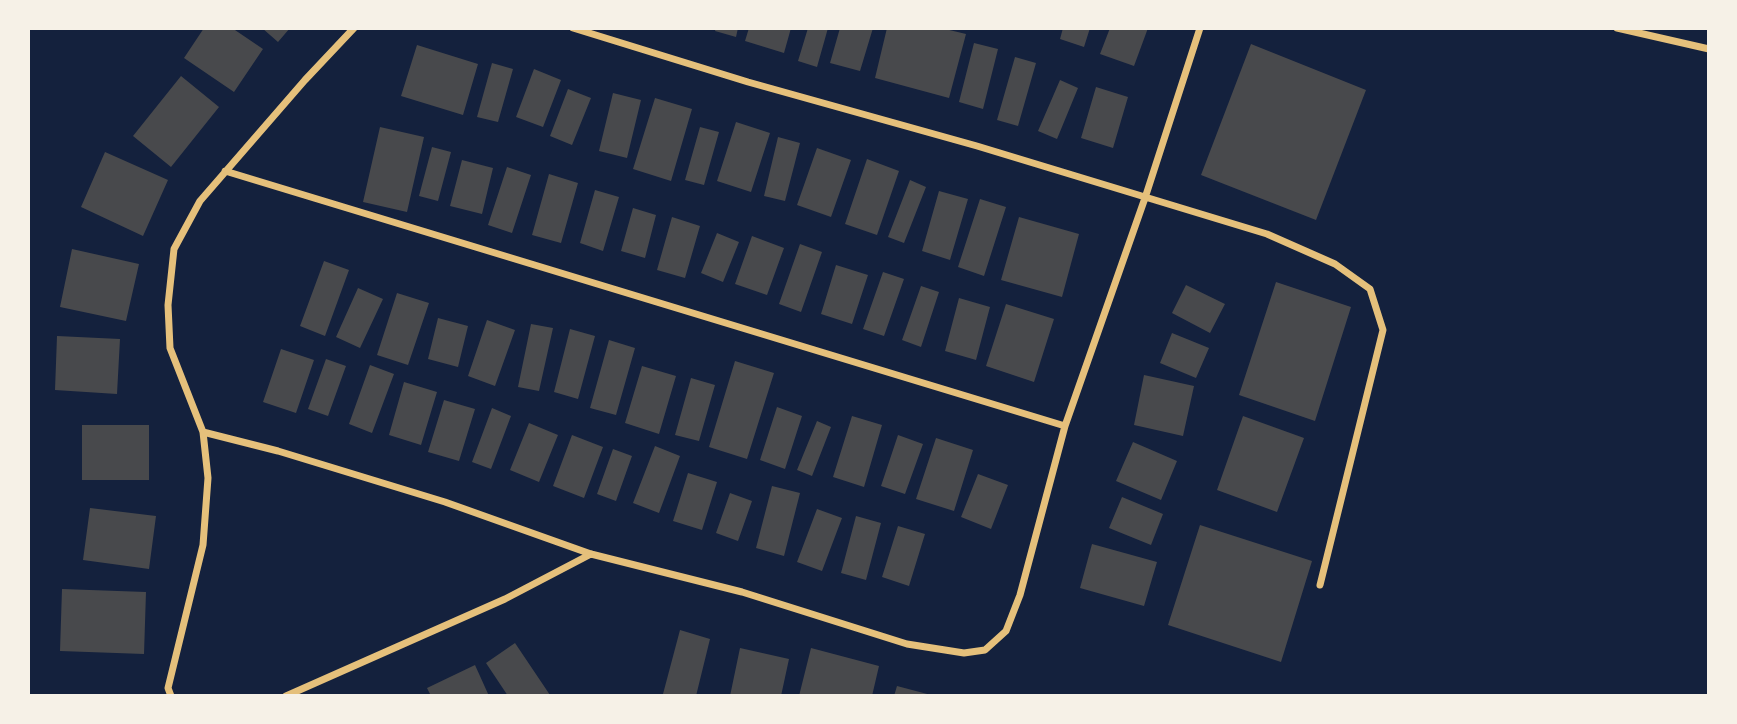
<!DOCTYPE html>
<style>
body{margin:0}
#map{position:relative;width:1737px;height:724px;overflow:hidden;background:#14213d;font-family:Rubik,sans-serif}
canvas{display:block}
.frame{position:absolute;inset:0;border:30px solid #f6f1e7;pointer-events:none}
</style>
<div id="map">
<canvas width="1737" height="724"></canvas>
<div class="frame"></div>
</div>
<script>
const g = document.querySelector('canvas').getContext('2d');
g.lineJoin = 'round';
function fillPath(path, color) { g.fillStyle = color; g.fill(path, 'evenodd'); }
const poly = rows => new Path2D(rows.map(r => 'M' + r).join(''));
function strokePath(path, color, width, dash) { g.strokeStyle = color; g.lineWidth = width; g.lineCap = dash ? 'butt' : 'round'; g.setLineDash(dash || []); g.stroke(path); }
const building = poly([
 [204,28,232,28,263,49,234,92,184,58],
 [262,28,290,28,278,42],
 [716,28,738,28,736,37,715,31],
 [749,28,791,28,784,53,745,41],
 [808,28,828,28,817,67,798,61],
 [840,28,873,28,860,71,830,63],
 [887,28,941,28,966,34,949,98,875,78],
 [1063,28,1090,28,1084,47,1060,39],
 [1110,28,1148,28,1134,66,1100,54],
 [974,43,998,49,983,109,959,102],
 [1251,44,1366,90,1316,220,1201,175],
 [417,45,478,64,463,115,401,96],
 [1015,57,1036,63,1018,126,997,120],
 [492,63,513,69,498,122,477,117],
 [534,69,561,80,543,127,516,117],
 [181,76,219,107,171,167,133,136],
 [1060,80,1078,88,1057,139,1038,131],
 [1096,87,1128,97,1113,148,1081,138],
 [568,89,591,98,572,145,550,136],
 [613,93,641,100,627,158,599,151],
 [655,98,692,109,671,181,633,169],
 [736,122,770,133,751,192,717,181],
 [380,127,424,137,407,212,363,202],
 [700,127,719,132,704,185,685,180],
 [778,137,800,143,785,201,764,196],
 [432,147,451,152,438,201,419,196],
 [817,148,851,160,831,217,797,205],
 [105,152,168,180,143,236,81,207],
 [867,159,899,171,877,235,845,224],
 [462,160,493,168,482,214,450,206],
 [507,167,531,175,512,233,488,225],
 [549,174,578,183,561,243,532,235],
 [910,180,926,187,904,243,888,237],
 [595,190,619,197,603,251,580,243],
 [939,191,968,199,950,260,922,251],
 [980,199,1006,207,984,276,958,267],
 [633,208,656,215,645,258,621,251],
 [672,217,700,226,685,278,657,270],
 [1019,217,1079,234,1062,297,1001,280],
 [717,233,739,242,723,282,701,273],
 [752,236,784,248,767,295,735,284],
 [800,244,822,252,801,312,779,304],
 [72,249,139,264,126,321,60,307],
 [324,261,349,270,325,336,300,326],
 [836,265,868,275,852,324,821,314],
 [883,272,904,279,884,336,863,329],
 [1276,282,1351,307,1315,421,1239,395],
 [1186,285,1225,304,1210,333,1172,313],
 [921,286,939,292,921,347,902,340],
 [358,288,383,299,360,348,336,337],
 [397,293,429,303,408,365,377,355],
 [959,298,990,307,976,360,945,351],
 [1006,304,1054,319,1034,382,986,366],
 [438,318,468,326,458,367,428,359],
 [487,320,515,330,495,386,468,376],
 [531,324,553,328,539,391,518,387],
 [570,329,595,336,578,399,554,392],
 [1172,333,1209,348,1196,378,1160,363],
 [57,336,120,339,117,394,55,390],
 [609,340,635,348,616,415,590,408],
 [281,349,314,360,296,413,263,402],
 [326,359,346,366,328,416,308,409],
 [735,361,774,373,747,459,709,447],
 [370,365,394,374,372,433,349,424],
 [642,366,676,376,659,434,625,423],
 [1144,375,1194,386,1183,436,1134,425],
 [691,378,715,385,699,441,675,435],
 [404,382,437,392,421,445,389,435],
 [444,400,475,409,459,461,428,452],
 [777,407,802,416,785,469,760,460],
 [492,408,511,416,491,469,472,462],
 [852,416,882,425,864,487,833,477],
 [1243,416,1304,438,1277,512,1217,490],
 [817,421,831,427,812,476,797,470],
 [529,423,558,435,539,482,510,470],
 [82,425,149,425,149,480,82,480],
 [572,435,603,447,584,498,553,486],
 [898,435,923,444,905,494,881,486],
 [936,438,973,450,954,511,916,499],
 [1133,442,1177,461,1161,500,1116,481],
 [655,446,680,456,659,513,633,503],
 [613,449,632,456,616,501,597,494],
 [688,473,717,482,702,530,673,521],
 [978,474,1008,485,991,529,961,517],
 [772,486,800,493,784,556,756,548],
 [730,493,752,501,738,541,716,533],
 [1122,497,1163,514,1151,545,1109,528],
 [90,508,156,516,149,569,83,560],
 [817,509,842,518,822,571,797,562],
 [856,516,881,523,866,580,841,573],
 [1200,525,1312,561,1281,662,1168,625],
 [898,526,925,534,909,586,882,577],
 [1092,544,1157,562,1144,606,1080,588],
 [62,589,146,592,144,654,60,651],
 [680,630,710,639,696,696,663,694],
 [515,643,550,695,548,696,508,696,486,663],
 [740,648,789,659,781,696,730,696],
 [811,648,879,666,872,696,799,696],
 [475,665,489,696,431,696,427,688],
 [897,686,931,695,931,696,894,696]
]);
const minor = poly([
 [573,28,748,82,977,146,1267,234,1335,264,1370,289,1383,330,1320,585],
 [1617,28,1709,49],
 [225,171,1065,426],
 [203,432,278,451,445,502,591,554,742,592,907,644,964,653,985,650,1006,631,1020,595,1065,426,1145,198,1200,28],
 [171,696,168,688,203,545,208,478,203,432,170,348,168,305,174,249,200,201,305,80,354,28],
 [286,696,505,599,591,554]
]);
fillPath(building, '#48494c');
strokePath(minor, '#e5c07b', 7);
</script>
